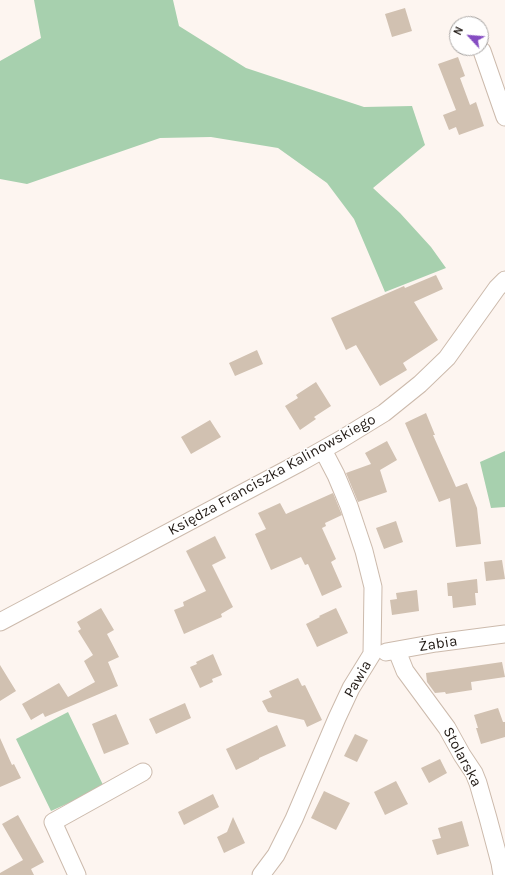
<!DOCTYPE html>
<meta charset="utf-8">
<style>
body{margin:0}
#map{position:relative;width:505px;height:875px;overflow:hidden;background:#fdf5f0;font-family:Karla,sans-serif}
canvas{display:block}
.north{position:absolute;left:449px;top:16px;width:40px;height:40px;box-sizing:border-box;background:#fff;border:1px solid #a6a3a1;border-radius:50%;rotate:296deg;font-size:11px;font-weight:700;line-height:16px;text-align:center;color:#211a15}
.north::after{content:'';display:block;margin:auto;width:14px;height:18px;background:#854cc2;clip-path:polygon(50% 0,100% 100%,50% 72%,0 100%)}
</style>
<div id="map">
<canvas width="505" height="875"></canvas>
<div class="north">N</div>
</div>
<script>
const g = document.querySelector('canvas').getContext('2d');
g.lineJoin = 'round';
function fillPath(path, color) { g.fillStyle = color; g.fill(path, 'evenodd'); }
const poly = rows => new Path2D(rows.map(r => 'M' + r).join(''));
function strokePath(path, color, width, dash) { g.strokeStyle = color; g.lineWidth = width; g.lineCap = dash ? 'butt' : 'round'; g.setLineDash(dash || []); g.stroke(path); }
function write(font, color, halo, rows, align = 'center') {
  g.font = font + ' Karla,sans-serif'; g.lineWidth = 3; g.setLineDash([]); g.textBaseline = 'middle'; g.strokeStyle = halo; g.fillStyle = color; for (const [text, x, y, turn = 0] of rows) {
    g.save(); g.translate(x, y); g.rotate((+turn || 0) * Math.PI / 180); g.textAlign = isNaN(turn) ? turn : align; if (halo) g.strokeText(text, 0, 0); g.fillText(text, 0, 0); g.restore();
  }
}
const green = poly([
 [34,0,173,0,179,26,246,68,364,107,412,106,425,145,373,188,400,213,431,247,446,268,385,292,354,219,327,183,278,148,211,137,160,138,27,184,0,179,0,61,41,38],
 [505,451,505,507,491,508,480,462],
 [68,712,104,787,51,811,16,739]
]);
const building = poly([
 [405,8,412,31,392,37,385,14],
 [458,57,465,76,460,78,470,105,476,102,484,126,459,135,456,127,449,130,443,115,456,110,438,64],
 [436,275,443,289,414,302,438,340,403,363,407,370,380,386,356,345,346,350,331,318,404,286,405,288],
 [257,350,263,364,235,376,229,363],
 [316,382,331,406,314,417,316,419,300,430,285,406,298,398,296,395],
 [426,413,435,435,433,435,456,487,467,483,477,508,481,544,456,547,450,498,439,502,405,423],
 [210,420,221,437,191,454,181,437],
 [387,441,397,460,380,470,387,492,358,502,346,473,371,464,365,453],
 [333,493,342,515,325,523,326,526,322,528,336,559,331,562,342,587,322,596,308,564,305,565,301,557,271,570,255,534,266,529,258,513,280,503,286,514],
 [396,521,403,542,384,549,376,528],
 [215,536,226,558,212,565,233,607,221,614,222,617,184,634,174,610,184,606,183,602,206,591,186,551],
 [502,560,505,579,486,581,484,562],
 [477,579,478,593,475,593,476,605,453,608,452,596,448,596,447,583],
 [417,590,419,611,392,615,390,600,397,599,396,593],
 [101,608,114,630,107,634,119,657,108,662,118,686,45,717,43,713,31,720,22,704,59,683,68,697,95,682,84,661,93,655,78,631,81,629,77,622],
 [336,608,348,633,317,647,306,624,320,617,319,616],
 [213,654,222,675,212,679,213,682,200,688,190,667,197,664,196,662],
 [502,662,505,677,471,682,472,690,446,694,445,692,435,693,427,682,426,673],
 [0,665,16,691,0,701],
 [298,678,302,686,305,685,322,720,307,727,304,720,268,712,262,701,272,697,269,691],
 [185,703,191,718,156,734,149,719],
 [498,708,503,722,505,722,505,737,481,744,476,728,478,728,474,715],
 [116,714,129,744,104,754,92,724],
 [277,725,286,746,259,758,259,759,236,770,226,749],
 [355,734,368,740,357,762,344,756],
 [0,738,12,765,14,764,21,778,0,787],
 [440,759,447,773,429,783,421,768],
 [396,781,408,804,385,815,374,792],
 [324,791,350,803,336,830,311,818],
 [213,794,219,807,184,825,178,812],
 [18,815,44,862,31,869,34,875,0,875,0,873,23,860,2,824],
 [233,817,245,843,224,853,217,837,227,832],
 [462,821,469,846,437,855,432,840,441,838,438,828]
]);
const minor = poly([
 [482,51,505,117],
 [0,622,301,462,340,440,384,413,420,384,447,358,497,288,505,280],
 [397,651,405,671,447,728,462,755,474,773,478,783,488,818,500,863,502,875],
 [386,652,436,643,505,634],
 [77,875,53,822,143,772],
 [261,875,276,855,294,819,337,718,351,688,372,654,373,587,364,551,349,506,336,475,323,450]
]);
const streetNames = [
 ["Księdza Franciszka Kalinowskiego",272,475,-29],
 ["Żabia",438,644,-9],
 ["Pawia",358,679,-60],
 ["Stolarska",462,757,62]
];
fillPath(green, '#a7d0ae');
fillPath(building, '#d1c1b1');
strokePath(minor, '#ccbaac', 19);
strokePath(minor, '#fff', 17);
write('15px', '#211a15', '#fff', streetNames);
</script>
